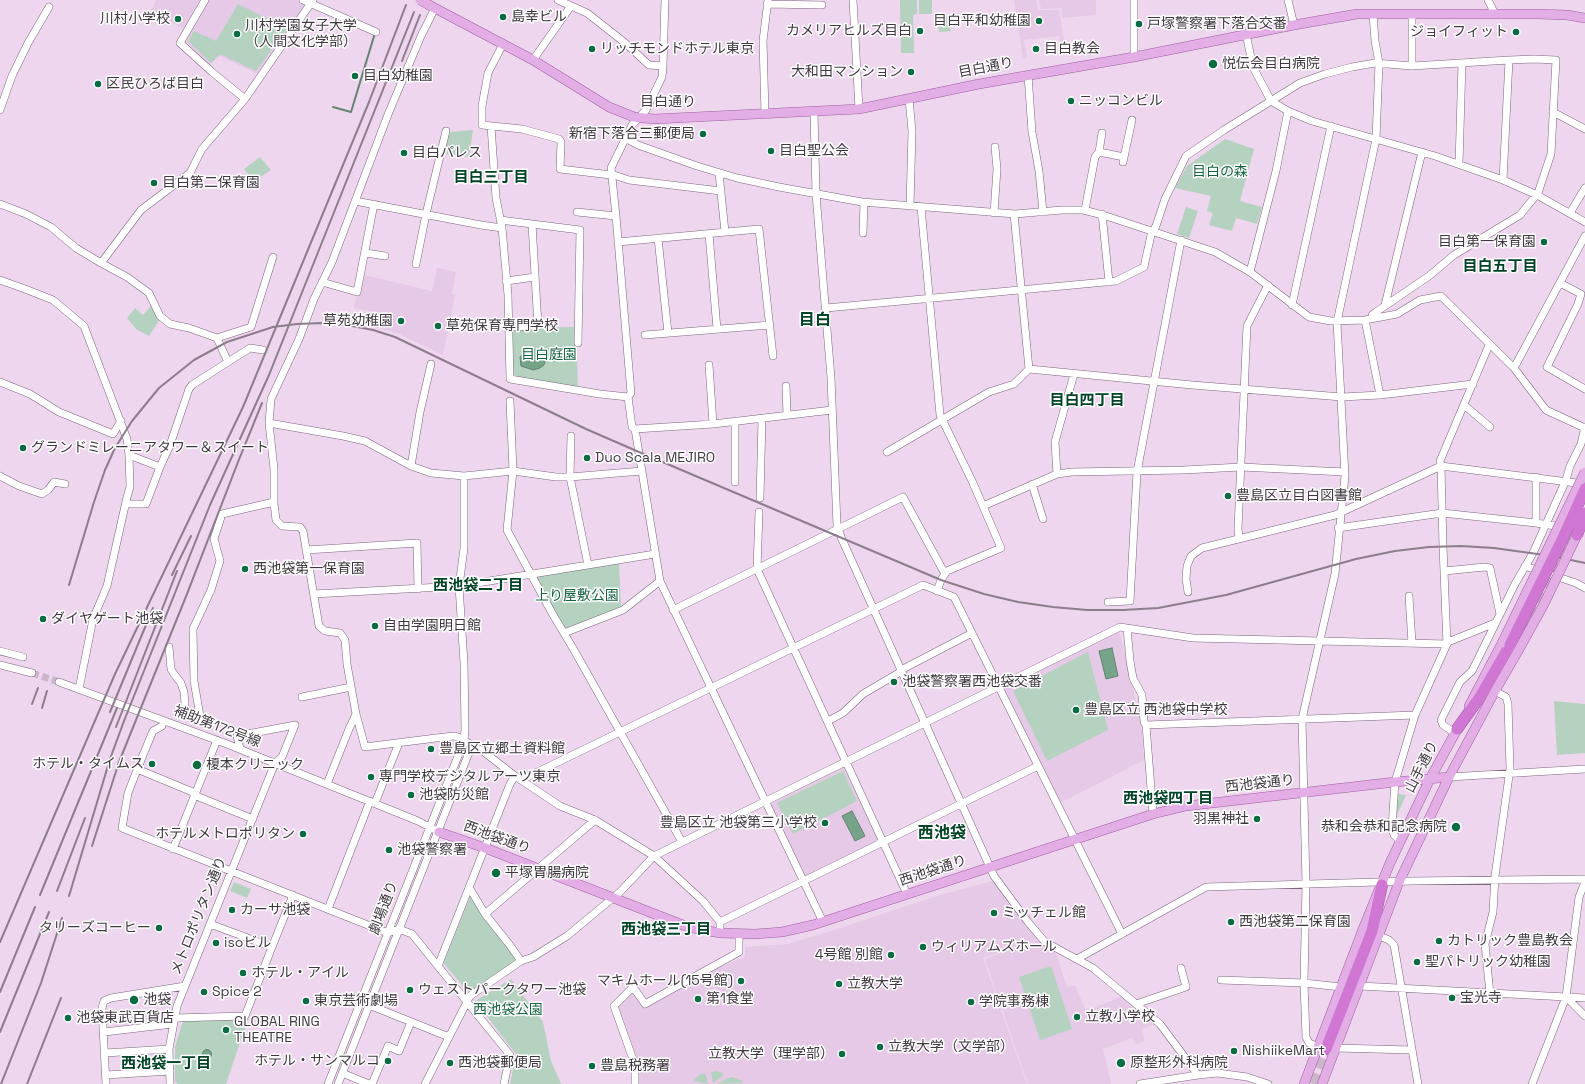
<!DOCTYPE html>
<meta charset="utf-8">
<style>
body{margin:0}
canvas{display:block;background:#eed6ee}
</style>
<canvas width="1585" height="1084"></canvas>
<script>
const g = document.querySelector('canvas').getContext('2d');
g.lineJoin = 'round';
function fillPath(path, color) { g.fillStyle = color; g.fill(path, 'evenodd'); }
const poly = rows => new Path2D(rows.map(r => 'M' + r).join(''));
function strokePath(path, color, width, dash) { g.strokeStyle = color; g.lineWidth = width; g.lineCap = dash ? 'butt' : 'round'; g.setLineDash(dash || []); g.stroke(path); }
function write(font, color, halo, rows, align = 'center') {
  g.font = font + ' "Space Grotesk","Noto Sans JP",sans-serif'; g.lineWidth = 3; g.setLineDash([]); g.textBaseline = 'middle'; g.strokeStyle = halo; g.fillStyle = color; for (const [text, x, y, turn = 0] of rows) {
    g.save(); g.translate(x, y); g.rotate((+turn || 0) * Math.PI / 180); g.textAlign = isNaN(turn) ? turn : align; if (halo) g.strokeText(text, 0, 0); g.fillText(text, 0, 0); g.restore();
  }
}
const built = poly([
 [156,0,200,0,183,29,151,10],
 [209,0,296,0,303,3,304,7,257,74,220,56,209,65,185,41],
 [1014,0,1036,0,1038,10,1059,10,1066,51,1063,51,1059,36,1024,40,1027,58,1023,58],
 [1039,0,1096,0,1096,15,1062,18,1062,8,1041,9],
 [437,268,456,272,452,294,455,295,443,355,397,333,373,326,376,312,354,308,357,293,360,293,365,275,432,291],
 [1119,630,1141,721,1144,760,1060,803,1003,689],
 [846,765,879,841,805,877,770,804],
 [993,881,1039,939,983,958,1027,1084,638,1084,639,1063,618,1005,632,993,643,1007,701,975,745,957,745,947,788,944,831,931,943,894],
 [1039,940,1048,950,1056,953,1067,987,1075,985,1086,1011,1122,996,1156,1024,1142,1029,1145,1041,1135,1044,1132,1038,1103,1049,1111,1084,1028,1084,985,960,987,958]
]);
const green = poly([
 [900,0,917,0,917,14,913,15,914,53,901,53],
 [919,0,932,0,932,14,919,14],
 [238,4,287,29,256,71,220,54,211,63,188,41,194,31,216,41],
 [937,16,948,16,951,31,939,32],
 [473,130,469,157,444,154,448,132],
 [1225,139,1254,149,1240,201,1262,207,1257,224,1236,218,1232,231,1209,225,1213,213,1207,211,1211,196,1175,188,1187,166],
 [260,157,271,170,254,181,244,169],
 [1186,207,1198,211,1189,238,1177,234],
 [152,305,160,319,149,336,136,329,127,318,135,308,143,315],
 [576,327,578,389,511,378,510,328],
 [619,562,621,607,564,630,534,577],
 [1088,652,1108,730,1047,761,1013,691],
 [1554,701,1585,704,1585,753,1557,755],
 [843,771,857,801,793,834,777,803],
 [1396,794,1406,795,1394,822],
 [234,882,251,889,247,898,230,891],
 [470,897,474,900,517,958,517,963,469,993,445,965,444,962],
 [1051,966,1072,1029,1040,1040,1019,977],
 [511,979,543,1022,551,1061,561,1084,510,1084,516,1054,475,1001],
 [248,1019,226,1084,178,1084,175,1082,175,1047,183,1021],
 [716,1071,723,1073,723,1076,713,1083,711,1072],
 [705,1073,708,1084,693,1081,699,1075],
 [733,1077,743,1081,742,1083,718,1084,725,1079]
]);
const water = poly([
 [546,349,554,350,558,353,558,357,555,361,549,360,545,362,544,365,540,368,533,370,521,366,520,357,533,350,546,349],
 [1112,648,1118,676,1106,679,1099,651,1112,648],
 [852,811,865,836,855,841,842,816,852,811],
 '202.5 1054a4.5 4.5 0 1 1 9 0a4.5 4.5 0 1 1-9 0Z'
]);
const stream = poly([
 [333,107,351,112,375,33]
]);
const minorTunnel = poly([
 [32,673,59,682]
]);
const highwayTunnel = poly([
 [1530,617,1578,521],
 [1313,1084,1326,1049]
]);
const minor = poly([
 [205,0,180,43,212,72,245,99],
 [303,0,376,32],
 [558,0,587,13,624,42,649,65,663,66],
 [665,0,663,66,662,77,646,110,632,125,611,168,616,216,631,393,628,397,632,427,635,429,660,581,823,922],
 [853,0,859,109],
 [1134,0,1134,57],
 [1288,0,1294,25],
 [1488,0,1495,14],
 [767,4,822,5],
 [435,8,421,36,389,112,332,262,314,299,299,339,271,399,269,423,274,469,274,503,276,520,282,526,300,527,303,531,319,626,325,631,340,633,345,640,347,664,356,714,365,747,436,738,454,736,458,737,484,752,515,776,560,806,595,820,654,856,703,901,720,922,720,933],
 [1412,14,1412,66],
 [1246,34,1253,67,1271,101,1288,111,1276,171,1250,272],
 [503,44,488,73,482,106,482,125,522,129,559,139,561,142,560,169,611,175],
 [533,60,571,6],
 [1028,75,1032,132,1039,171,1043,212],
 [909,99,912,131,910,206],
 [0,110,12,76,28,43,49,7],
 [1288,111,1312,121,1435,156,1503,180,1537,195,1585,222],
 [814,112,816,194,831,378,837,525,841,537,994,876,1028,922,1045,942,1093,968,1160,1024,1198,1075],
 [1553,112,1585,129],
 [765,114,763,41,768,0],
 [491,126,496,198,502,228,508,295,510,379,600,394,628,397],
 [625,138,638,145,697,166,737,178,779,187,862,202,1015,214,1062,210,1083,210,1103,215,1215,252,1250,272,1309,317,1331,321,1365,320,1397,314,1420,300,1441,296,1514,368,1546,410,1585,428],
 [1099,152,1124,157],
 [1123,162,1132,120],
 [1459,164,1462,63],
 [719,173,725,232],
 [611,174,629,180,721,191],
 [1503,180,1509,60],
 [355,201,481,225,502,228],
 [0,204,26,214,51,227,76,248,101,263,127,277,149,293,160,316,170,324,189,328,217,338,228,362,192,385,189,389,170,445,160,467,146,504,126,504],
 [921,207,940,415,973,483,1001,548,947,571,941,580,937,591],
 [1085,210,1095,157,1099,152,1102,133],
 [577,212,616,216],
 [994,213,997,169,995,147],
 [1570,213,1585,188],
 [1014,214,1029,369],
 [1102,214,1109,282],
 [500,220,580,230,578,343],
 [863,233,864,202],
 [709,234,717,329],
 [658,238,668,333],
 [618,242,759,229,773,356],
 [366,253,385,256],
 [101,263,141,210,190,173,202,149,245,99,313,0],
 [416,264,426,214,446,131],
 [0,280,25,289,53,300,84,326,127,439,129,455,130,487,127,497,107,586,93,619,79,689],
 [506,281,535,277],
 [322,282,357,292,374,204],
 [1560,283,1581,294,1578,304,1547,367,1585,389],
 [1292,305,1331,126],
 [1385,305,1422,152],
 [826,308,1116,281,1144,267,1151,235,1156,226,1165,199,1186,156,1224,130,1300,83,1325,74,1352,67,1375,63,1412,66,1509,60,1535,59,1556,60,1551,154,1538,193,1520,215,1454,255,1429,276,1376,312,1372,315,1372,318],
 [1365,320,1380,395],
 [508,327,538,326,532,224],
 [645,335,770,325],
 [217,338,251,327,273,257],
 [228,362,250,348,263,350],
 [709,365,713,424],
 [1514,368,1585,236],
 [1029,369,1192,385,1342,397,1380,395,1473,384],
 [0,382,30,394,59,412,113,434,121,421],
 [786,386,787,415],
 [510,401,513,471,507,530,552,613,574,650,682,842],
 [1464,405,1490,427],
 [735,422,735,482],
 [269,423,343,436,365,441,411,466,431,473,464,476,513,471,556,477,570,477,642,471],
 [635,429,713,424,832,410],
 [571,436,570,477,588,565],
 [887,452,989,392,1014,384,1029,369],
 [129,455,160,467],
 [411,466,420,412,431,364],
 [1057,474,1055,442,1074,374],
 [0,476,19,486,42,494,48,490,54,482,65,484],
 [1536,477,1536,523],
 [1032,484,1043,519],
 [760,498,762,419],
 [983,506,1057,474,1072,472,1184,470,1241,467,1345,472],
 [759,512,757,569,907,894],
 [1338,528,1442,513,1536,523,1562,527],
 [1239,538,1238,529,1247,326,1268,285],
 [306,550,417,543,418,589],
 [1525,566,1576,583,1585,588],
 [1444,571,1485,567,1490,568,1500,614],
 [1188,592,1186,579,1187,566,1191,556,1202,548,1335,515,1441,466,1585,484],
 [314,594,459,586,655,554],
 [1409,596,1412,643],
 [1108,602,1130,601,1137,472,1181,240],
 [673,610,903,497,945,574],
 [1127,628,1130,661,1133,678,1142,695,1144,722,1146,725,1153,814],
 [564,633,623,610,660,581],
 [1448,642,1495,623],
 [1447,644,1443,547,1441,466,1440,461,1489,345],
 [169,647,171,669,174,674,181,683,184,692,186,716],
 [0,651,23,657],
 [0,665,32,673],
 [901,670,972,633],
 [59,682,227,744,418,821,439,832],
 [302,697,351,687],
 [828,721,843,713,863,694,902,671],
 [201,722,194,681,193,629,211,590,220,561,214,539,222,514,274,502],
 [1146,725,1415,715],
 [162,726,153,731,143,755,128,793,122,828,388,933,399,929,412,934,510,1055,504,1084],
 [1455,733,1443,725,1441,720,1460,682,1472,671,1515,584,1533,553,1566,480,1570,466,1581,444,1585,427],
 [240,749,237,736,295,725],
 [137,769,195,793],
 [1449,777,1585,769],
 [521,780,923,585,954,597,1122,934],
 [327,784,349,729,356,714],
 [194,795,253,819],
 [375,803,399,743],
 [173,849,217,740],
 [469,887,485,914,509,944,521,961],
 [328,909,370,801],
 [485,914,595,820],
 [720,922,1038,766],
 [1379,936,1389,940,1394,945,1418,1084],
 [272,947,293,895],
 [1077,959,1206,887,1412,881,1585,879],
 [438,966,510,784,515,776],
 [1221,980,1304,983,1341,987],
 [1360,986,1585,998],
 [1490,994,1485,944,1493,912,1495,876,1510,769,1508,704,1506,697,1495,691],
 [1567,998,1585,1016],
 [1136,1004,1186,987,1181,968],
 [369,1005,449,1037],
 [174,1018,245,1016,272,947,210,924],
 [104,1032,173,1024],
 [1318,1047,1309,1043,1306,1037,1304,983,1306,884,1302,719,1335,574,1345,476,1337,322,1376,139,1379,63,1375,41,1373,14],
 [1336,1048,1412,1050],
 [105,1053,169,1049],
 [342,1073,369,1084],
 [106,1075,170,1071],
 [106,1084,102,1008,104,1001,111,998,185,986],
 [170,1084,169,1049,177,1006,275,763,282,757,295,725],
 [328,1084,464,741,465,729,464,663,459,586,464,548,464,476],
 [338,1084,472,745],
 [372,1084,388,1046,399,1051,411,1022],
 [425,1084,470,996,521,961,533,957,567,936,620,892,654,856,1120,627,1193,638,1447,644,1415,715,1395,782,1392,827,1394,835,1400,841],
 [635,1084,635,1065,614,1006,633,987,645,1004,739,952,739,935],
 [1140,1084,1198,1075,1218,1073,1247,1077,1268,1084],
 [1532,1084,1566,997,1579,897,1585,882]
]);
const major = poly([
 [429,5,533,60,609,107,634,117,654,119,859,109,979,84,1134,57,1294,25,1357,14,1537,14,1567,15,1585,18],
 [1469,706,1502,643],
 [439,832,485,848,688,927,720,933,755,934,782,932,813,925,1153,814,1186,806,1395,782,1449,777],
 [1304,1084,1363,929,1390,863,1430,779,1460,724],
 [1322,1084,1399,882,1449,777,1495,691,1518,651]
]);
const highway = poly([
 [1457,729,1480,697,1510,645],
 [1326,1049,1372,931,1382,885]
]);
const rail = poly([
 [402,61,420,15],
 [172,575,191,536],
 [69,585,94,502,105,470,115,448,132,421,159,388,194,360,227,342,273,327,297,324,322,323,347,325,373,330,395,337,586,429,639,452,941,580,984,594,1018,602,1053,607,1087,610,1123,610,1158,608,1226,595,1356,559,1395,551,1429,547,1461,546,1494,548,1552,556,1585,563],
 [32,704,38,688],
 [42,708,47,691],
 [110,712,153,608],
 [116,727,177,571],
 [92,846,119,762,187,594,238,462,262,403],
 [57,891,85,818],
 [40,895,117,708],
 [69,896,110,759,124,721,210,505,269,375,414,12],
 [0,942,115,674,243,407,369,102,406,5],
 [0,992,35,907],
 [0,1032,49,912],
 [1,1084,41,983,62,918],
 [27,1084,61,998]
]);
const majorBridge = poly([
 [420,0,429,5],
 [1502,643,1585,472],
 [1518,651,1544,604,1580,529]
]);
const highwayBridge = poly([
 [1577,535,1585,513],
 [1510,645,1562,540,1585,489]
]);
const markers = [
 [503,17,4,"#096c42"],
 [178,19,4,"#096c42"],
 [1039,21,4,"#096c42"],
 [1139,24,4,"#096c42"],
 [920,31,4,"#096c42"],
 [1516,32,4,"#096c42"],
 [237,34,4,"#096c42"],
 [592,49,4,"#096c42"],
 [1036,49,4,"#096c42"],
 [1213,64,5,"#096c42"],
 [911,72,4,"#096c42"],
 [355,76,4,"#096c42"],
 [98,84,4,"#096c42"],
 [1071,101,4,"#096c42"],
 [703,134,4,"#096c42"],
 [771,151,4,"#096c42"],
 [404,153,4,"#096c42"],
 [154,183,4,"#096c42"],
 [1544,242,4,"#096c42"],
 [401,321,4,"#096c42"],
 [438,326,4,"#096c42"],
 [23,448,4,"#096c42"],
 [587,458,4,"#096c42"],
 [1228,496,4,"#096c42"],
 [245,569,4,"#096c42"],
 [43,619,4,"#096c42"],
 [375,626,4,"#096c42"],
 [894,682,4,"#096c42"],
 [1076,710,4,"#096c42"],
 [431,749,4,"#096c42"],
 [152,764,4,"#096c42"],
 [197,765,5,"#096c42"],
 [371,777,4,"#096c42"],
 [411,795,4,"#096c42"],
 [1257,819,4,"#096c42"],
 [825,823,4,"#096c42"],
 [1456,827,5,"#096c42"],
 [303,834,4,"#096c42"],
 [389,850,4,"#096c42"],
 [496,873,5,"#096c42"],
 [232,910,4,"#096c42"],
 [994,913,4,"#096c42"],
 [1231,922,4,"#096c42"],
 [159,928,4,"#096c42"],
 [1439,941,4,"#096c42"],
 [216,943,4,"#096c42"],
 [923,947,4,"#096c42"],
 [891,955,4,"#096c42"],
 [1417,962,4,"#096c42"],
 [243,973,4,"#096c42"],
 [741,981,4,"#096c42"],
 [839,984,4,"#096c42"],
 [410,990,4,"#096c42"],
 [204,992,4,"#096c42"],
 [1452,998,4,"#096c42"],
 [698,999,4,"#096c42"],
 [134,1000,5,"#096c42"],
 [306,1001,4,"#096c42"],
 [971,1002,4,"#096c42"],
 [1077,1017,4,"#096c42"],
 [68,1018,4,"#096c42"],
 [226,1030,4,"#096c42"],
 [880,1047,4,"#096c42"],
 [1234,1051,4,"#096c42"],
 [842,1054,4,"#096c42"],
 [388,1061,4,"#096c42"],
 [450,1063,4,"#096c42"],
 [1121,1063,5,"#096c42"],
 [592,1066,4,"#096c42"]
];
const poiNames = [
 ["島幸ビル",511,17],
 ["川村小学校",170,19,"right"],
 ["目白平和幼稚園",1031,21,"right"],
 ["戸塚警察署下落合交番",1147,24],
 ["川村学園女子大学",245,26],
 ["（人間文化学部）",245,42],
 ["カメリアヒルズ目白",912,31,"right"],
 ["ジョイフィット",1508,32,"right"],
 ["リッチモンドホテル東京",600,49],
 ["目白教会",1044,49],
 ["悦伝会目白病院",1222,64],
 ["大和田マンション",903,72,"right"],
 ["目白幼稚園",363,76],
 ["区民ひろば目白",106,84],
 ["ニッコンビル",1079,101],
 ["新宿下落合三郵便局",695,134,"right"],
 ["目白聖公会",779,151],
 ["目白パレス",412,153],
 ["目白第二保育園",162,183],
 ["目白第一保育園",1536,242,"right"],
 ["草苑幼稚園",393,321,"right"],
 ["草苑保育専門学校",446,326],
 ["グランドミレーニアタワー＆スイート",31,448],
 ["Duo Scala MEJIRO",595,458],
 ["豊島区立目白図書館",1236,496],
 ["西池袋第一保育園",253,569],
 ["ダイヤゲート池袋",51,619],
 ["自由学園明日館",383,626],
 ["池袋警察署西池袋交番",902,682],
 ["豊島区立 西池袋中学校",1084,710],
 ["豊島区立郷土資料館",439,749],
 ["ホテル・タイムス",144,764,"right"],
 ["榎本クリニック",206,765],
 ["専門学校デジタルアーツ東京",379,777],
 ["池袋防災館",419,795],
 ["羽黒神社",1249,819,"right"],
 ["豊島区立 池袋第三小学校",817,823,"right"],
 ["恭和会恭和記念病院",1447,827,"right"],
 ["ホテルメトロポリタン",295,834,"right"],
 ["池袋警察署",397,850],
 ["平塚胃腸病院",505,873],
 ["カーサ池袋",240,910],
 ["ミッチェル館",1002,913],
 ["西池袋第二保育園",1239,922],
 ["タリーズコーヒー",151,928,"right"],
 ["カトリック豊島教会",1447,941],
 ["isoビル",224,943],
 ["ウィリアムズホール",931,947],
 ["4号館 別館",883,955,"right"],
 ["聖パトリック幼稚園",1425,962],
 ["ホテル・アイル",251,973],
 ["マキムホール(15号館)",733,981,"right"],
 ["立教大学",847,984],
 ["ウェストパークタワー池袋",418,990],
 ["Spice 2",212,992],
 ["宝光寺",1460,998],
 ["第1食堂",706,999],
 ["池袋",143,1000],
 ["東京芸術劇場",314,1001],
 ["学院事務棟",979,1002],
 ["立教小学校",1085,1017],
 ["池袋東武百貨店",76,1018],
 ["GLOBAL RING",234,1022],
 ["THEATRE",234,1038],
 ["立教大学（文学部）",888,1047],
 ["NishiikeMart",1242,1051],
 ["立教大学（理学部）",834,1054,"right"],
 ["ホテル・サンマルコ",380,1061,"right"],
 ["西池袋郵便局",458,1063],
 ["原整形外科病院",1130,1063],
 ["豊島税務署",600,1066]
];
const streetNames = [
 ["目白通り",986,68,-11],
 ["目白通り",668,102],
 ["補助第172号線",217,727,21],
 ["山手通り",1422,767,-63],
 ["西池袋通り",1260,784,-6],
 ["西池袋通り",497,838,20],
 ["西池袋通り",933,871,-18],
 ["劇場通り",384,908,-69],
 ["メトロポリタン通り",199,916,-68]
];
const parkNames = [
 ["目白の森",1220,172],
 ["目白庭園",549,355],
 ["上り屋敷公園",577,596],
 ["西池袋公園",508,1010]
];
const neighbourhoodNames = [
 ["目白三丁目",491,178],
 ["目白五丁目",1500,267],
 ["目白四丁目",1087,401],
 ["西池袋二丁目",478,586],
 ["西池袋四丁目",1168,799],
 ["西池袋三丁目",666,930],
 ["西池袋一丁目",166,1064]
];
const quarterNames = [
 ["目白",815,321],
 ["西池袋",942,834]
];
fillPath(built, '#e6c9e6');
fillPath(green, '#b4d2bf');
fillPath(water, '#75a488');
strokePath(water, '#658372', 1);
strokePath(stream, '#658372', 2);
strokePath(minorTunnel, '#cbb6cb', 7, [7, 3.5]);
strokePath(highwayTunnel, '#cbb6cb', 11, [11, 5.5]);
strokePath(minor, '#7b677b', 8);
strokePath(major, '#9e60a0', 10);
strokePath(highway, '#9e60a0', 12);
strokePath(minor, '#fff', 7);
strokePath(major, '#e3ade5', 9);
strokePath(highway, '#d076d3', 11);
strokePath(rail, '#8d7d8d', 2);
strokePath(majorBridge, '#9e60a0', 10, []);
strokePath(highwayBridge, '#9e60a0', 12, []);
strokePath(majorBridge, '#e3ade5', 9);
strokePath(highwayBridge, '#d076d3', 11);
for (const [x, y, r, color] of markers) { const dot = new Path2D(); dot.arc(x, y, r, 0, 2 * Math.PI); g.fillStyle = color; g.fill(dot); strokePath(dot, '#fff', 1.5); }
write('14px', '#403740', '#fff', poiNames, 'left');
write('14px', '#403740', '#fff', streetNames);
write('14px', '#176540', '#fff', parkNames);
write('bold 15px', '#004326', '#fff', neighbourhoodNames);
write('bold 16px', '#004326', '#fff', quarterNames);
</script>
